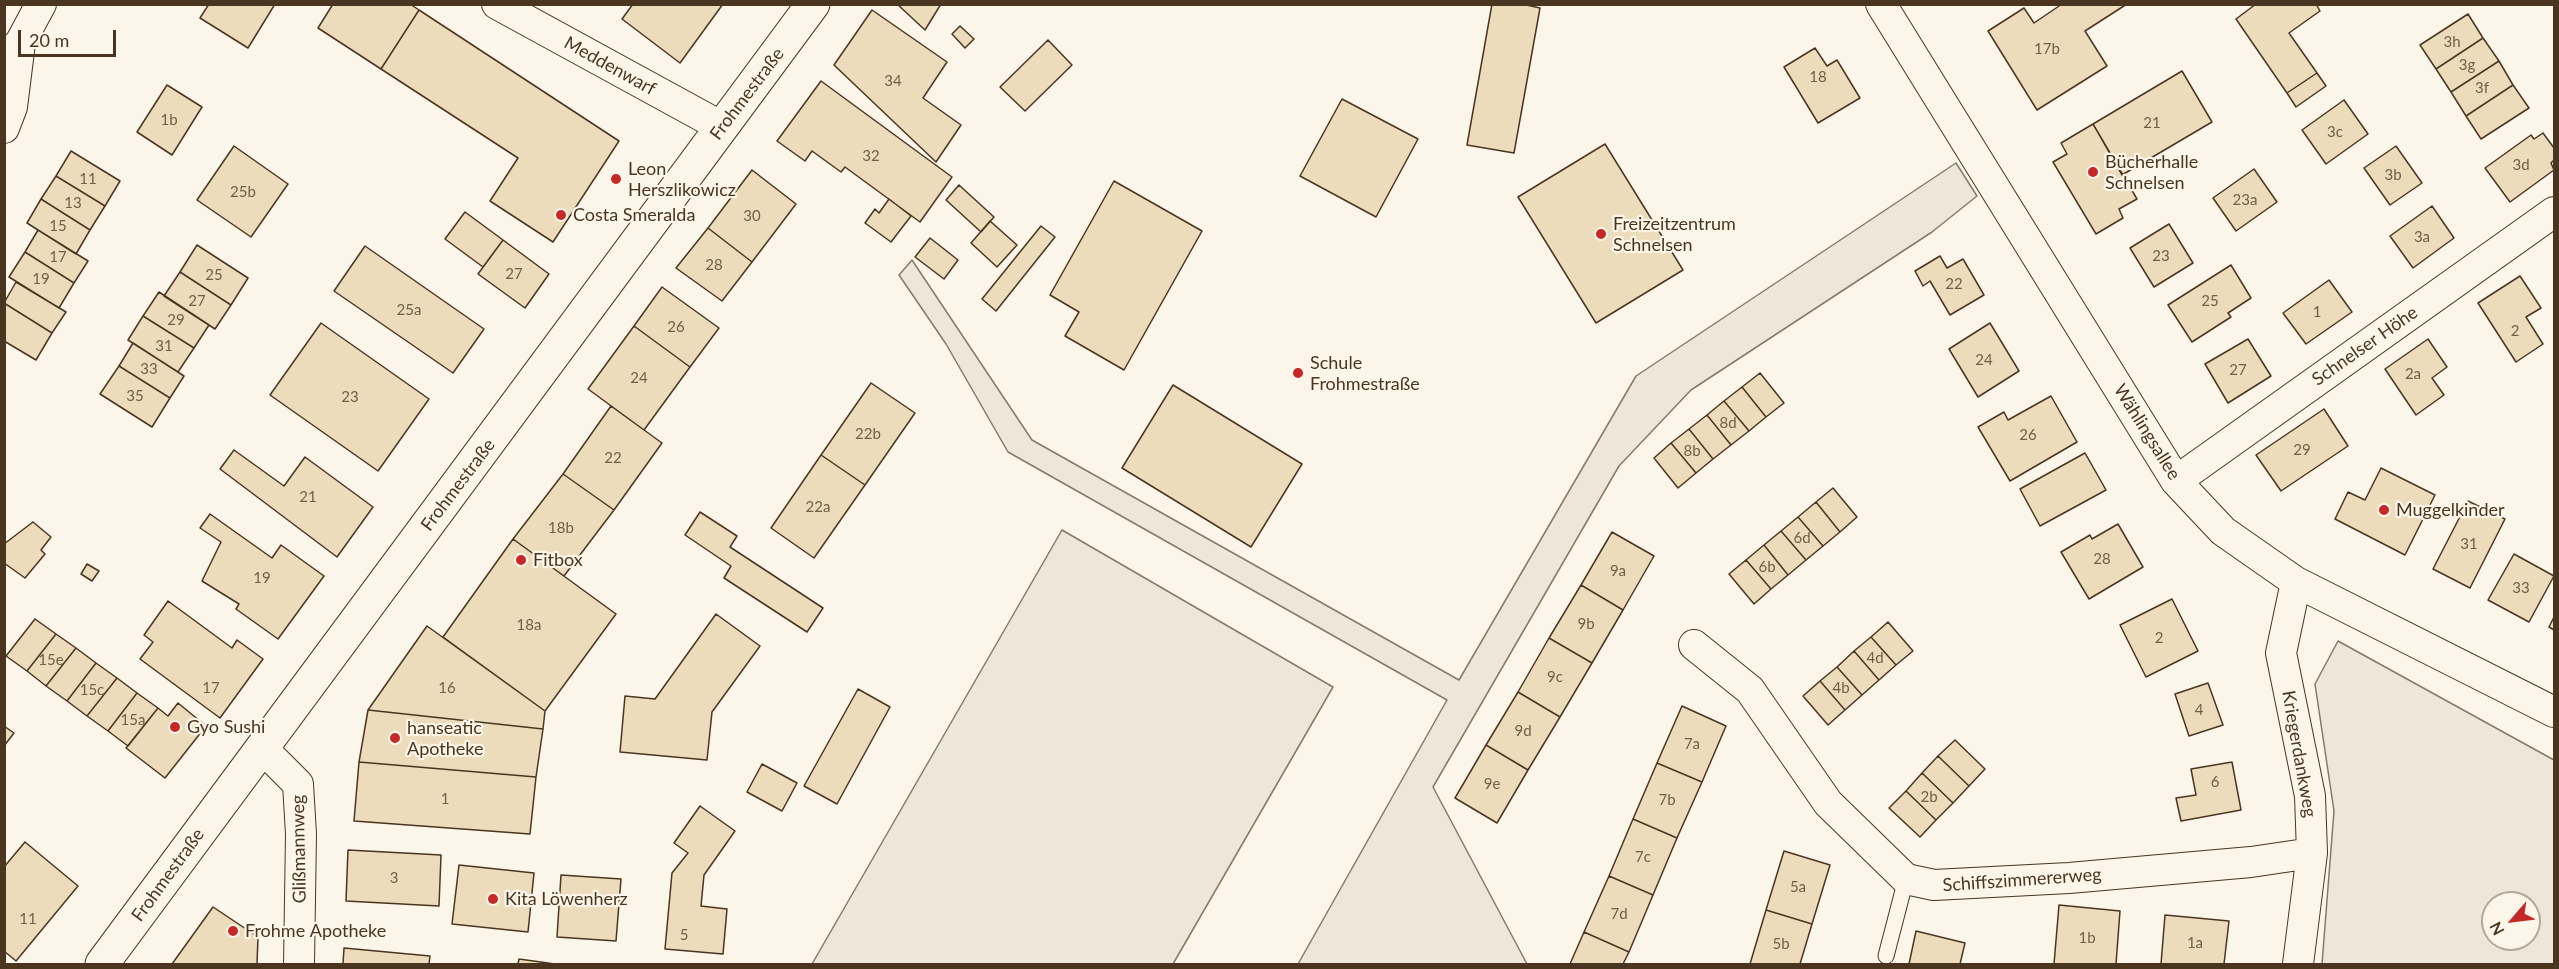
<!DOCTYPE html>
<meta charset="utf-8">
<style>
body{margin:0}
#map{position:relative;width:2559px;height:969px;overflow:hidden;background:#fbf6e9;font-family:Lato,sans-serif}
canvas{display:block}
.frame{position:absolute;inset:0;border:6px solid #4a3520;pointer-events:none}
.north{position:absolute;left:2481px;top:891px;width:60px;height:60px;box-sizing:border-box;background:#fbf6e9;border:2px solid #b4a999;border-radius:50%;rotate:242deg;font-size:16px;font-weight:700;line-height:24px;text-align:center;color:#4a3520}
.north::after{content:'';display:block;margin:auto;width:21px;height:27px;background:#c62828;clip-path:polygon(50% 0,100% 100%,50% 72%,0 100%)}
.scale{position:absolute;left:18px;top:30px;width:98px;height:27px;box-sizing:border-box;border:3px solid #4a3520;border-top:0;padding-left:8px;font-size:18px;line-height:21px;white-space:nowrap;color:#4a3520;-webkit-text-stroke:4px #fbf6e9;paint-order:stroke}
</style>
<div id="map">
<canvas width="2559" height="969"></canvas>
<div class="frame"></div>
<div class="north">N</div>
<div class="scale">20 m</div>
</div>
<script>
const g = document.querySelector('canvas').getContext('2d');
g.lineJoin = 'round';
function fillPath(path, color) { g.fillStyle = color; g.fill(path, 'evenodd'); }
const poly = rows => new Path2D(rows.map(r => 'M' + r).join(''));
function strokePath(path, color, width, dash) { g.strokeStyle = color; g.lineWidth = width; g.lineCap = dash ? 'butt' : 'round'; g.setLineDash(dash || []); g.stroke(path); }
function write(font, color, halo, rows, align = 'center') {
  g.font = font + ' Lato,sans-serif'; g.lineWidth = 4.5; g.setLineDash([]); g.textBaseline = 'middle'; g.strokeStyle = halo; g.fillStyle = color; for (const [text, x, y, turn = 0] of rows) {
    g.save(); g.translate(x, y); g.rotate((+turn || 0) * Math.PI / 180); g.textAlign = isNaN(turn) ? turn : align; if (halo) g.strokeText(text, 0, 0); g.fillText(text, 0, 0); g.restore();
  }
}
const green = poly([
 [1956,163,1977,196,1932,232,1691,390,1619,466,1433,787,1527,964,1298,964,1447,700,1008,452,946,344,899,275,912,260,1032,440,1459,680,1636,376,1956,163],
 [1062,530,1333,687,1173,964,812,964,1062,530],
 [2338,641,2554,760,2554,964,2322,964,2334,811,2315,684,2338,641],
 [2493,903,2529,903,2529,939,2493,939,2493,903]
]);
const building = poly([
 [209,4,275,4,248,48,200,18,209,4],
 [333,4,410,4,419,10,381,69,318,28,333,4],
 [633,4,723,4,680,63,622,19,633,4],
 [897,4,941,4,925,30,897,4],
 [1492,4,1522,4,1540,8,1514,153,1467,145,1492,4],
 [2062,4,2127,4,2085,31,2107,66,2037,110,1988,31,2024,8,2034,23,2062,4],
 [2256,4,2316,4,2320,11,2289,33,2317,73,2287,93,2236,19,2256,4],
 [419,10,619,141,553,242,490,201,518,158,381,69,419,10],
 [872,10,947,62,923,98,961,125,936,162,834,65,872,10],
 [2468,14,2483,38,2436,69,2420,45,2468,14],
 [960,26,974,39,965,48,952,34,960,26],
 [2483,38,2499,61,2451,92,2436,69,2483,38],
 [1048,40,1072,65,1025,111,1000,87,1048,40],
 [1815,48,1827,66,1837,60,1860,98,1818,123,1784,67,1815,48],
 [2499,61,2513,85,2466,116,2451,92,2499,61],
 [2182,71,2212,122,2122,175,2093,124,2182,71],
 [2317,73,2326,86,2296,107,2287,93,2317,73],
 [821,81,952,177,920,222,845,167,841,172,812,151,805,161,777,141,821,81],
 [167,85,202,107,172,155,137,132,167,85],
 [2513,85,2529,108,2481,139,2466,116,2513,85],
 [1342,99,1418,139,1376,217,1300,176,1342,99],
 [2344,100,2368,134,2326,164,2302,130,2344,100],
 [2093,124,2137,199,2119,209,2123,218,2096,234,2053,162,2067,154,2061,143,2093,124],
 [2543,133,2554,148,2554,160,2551,163,2554,170,2510,202,2485,168,2531,135,2534,139,2543,133],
 [1605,144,1683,270,1596,323,1518,197,1605,144],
 [234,146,288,184,251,237,197,200,234,146],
 [2396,146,2422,183,2390,205,2364,168,2396,146],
 [71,151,120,181,105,206,56,176,71,151],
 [2254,169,2277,202,2236,231,2213,198,2254,169],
 [752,170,796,204,752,262,708,228,752,170],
 [56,176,105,206,90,230,41,199,56,176],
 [1114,181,1202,231,1124,370,1065,336,1079,312,1050,295,1114,181],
 [959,185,994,217,981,232,946,200,959,185],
 [41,199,90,230,76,254,27,223,41,199],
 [889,199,911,216,891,242,865,223,875,209,879,213,889,199],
 [2432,206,2454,238,2413,268,2390,236,2432,206],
 [465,212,503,240,483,267,445,239,465,212],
 [990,221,1017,245,997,267,971,243,990,221],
 [2169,224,2193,263,2154,287,2130,248,2169,224],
 [1041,226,1055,237,996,311,982,299,1041,226],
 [708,228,752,262,722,301,676,268,708,228],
 [38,230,88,261,74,283,25,252,38,230],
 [930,238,958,260,944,279,915,257,930,238],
 [503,240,549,274,525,308,478,274,503,240],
 [197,245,248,278,231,305,180,272,197,245],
 [365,246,484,329,453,373,334,291,365,246],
 [25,252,74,283,59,308,9,277,25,252],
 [1940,256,1947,268,1963,259,1984,295,1950,315,1930,281,1923,286,1915,271,1940,256],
 [2231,265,2251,298,2228,313,2231,317,2192,342,2168,305,2231,265],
 [180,272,231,305,215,329,164,296,180,272],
 [2520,276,2541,308,2526,317,2543,344,2516,362,2478,303,2520,276],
 [2329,280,2352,312,2306,344,2283,313,2329,280],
 [16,282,66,312,52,333,4,303,16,282],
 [662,287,719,328,690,367,634,326,662,287],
 [159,292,209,325,194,348,143,316,159,292],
 [4,303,52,333,36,360,4,341,4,303],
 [143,316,194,348,178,372,128,340,143,316],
 [321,323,429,399,378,471,270,395,321,323],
 [1990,323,2019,371,1978,397,1949,349,1990,323],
 [634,326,690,367,644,430,588,389,634,326],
 [2248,339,2271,376,2228,403,2205,364,2248,339],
 [2428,339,2447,367,2432,378,2444,395,2416,415,2385,369,2428,339],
 [133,343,184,376,170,398,119,366,133,343],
 [119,366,170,398,152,427,100,394,119,366],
 [1760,373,1784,403,1766,417,1742,387,1760,373],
 [871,383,915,413,865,485,821,455,871,383],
 [1173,385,1302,464,1251,547,1122,468,1173,385],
 [1742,387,1766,417,1749,431,1724,401,1742,387],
 [2051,396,2077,442,2010,481,1978,427,2004,412,2008,420,2051,396],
 [1724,401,1749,431,1731,445,1707,415,1724,401],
 [611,406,662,443,614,510,563,474,611,406],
 [2324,409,2348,446,2281,491,2256,455,2324,409],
 [1707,415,1731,445,1713,459,1689,429,1707,415],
 [1689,429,1713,459,1696,473,1671,443,1689,429],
 [1671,443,1696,473,1678,488,1654,458,1671,443],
 [234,450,284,486,305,457,373,507,337,557,220,469,234,450],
 [2085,453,2106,490,2040,526,2020,489,2085,453],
 [821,455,865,485,814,558,771,528,821,455],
 [2381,468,2435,495,2405,555,2335,519,2348,492,2365,500,2381,468],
 [563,474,614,510,564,576,513,539,563,474],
 [1833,488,1857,517,1840,532,1816,502,1833,488],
 [2468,501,2505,519,2470,588,2433,569,2468,501],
 [1816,502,1840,532,1823,546,1798,517,1816,502],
 [700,512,737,536,730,547,823,608,807,632,724,578,731,566,685,535,700,512],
 [210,514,272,558,281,545,324,576,278,639,236,609,239,604,202,581,221,542,200,528,210,514],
 [1798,517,1823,546,1806,560,1781,531,1798,517],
 [33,522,51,537,41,550,45,554,25,578,4,563,4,544,33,522],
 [2118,524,2143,567,2089,599,2061,552,2090,535,2092,539,2118,524],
 [1781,531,1806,560,1788,575,1764,545,1781,531],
 [1612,532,1654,556,1623,610,1581,585,1612,532],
 [513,539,616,614,545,711,443,637,513,539],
 [1764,545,1788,575,1771,589,1746,560,1764,545],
 [2514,554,2554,576,2529,622,2488,600,2514,554],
 [1746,560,1771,589,1754,604,1729,574,1746,560],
 [87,564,99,571,92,581,81,574,87,564],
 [1581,585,1623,610,1592,663,1549,638,1581,585],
 [2172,599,2198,651,2146,677,2120,625,2172,599],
 [168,601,232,648,237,640,263,659,220,718,140,659,153,642,144,635,168,601],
 [716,614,760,646,712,712,707,760,620,752,625,696,655,699,716,614],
 [2554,617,2554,630,2549,627,2554,617],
 [35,619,56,634,27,671,6,656,35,619],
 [1888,622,1913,651,1896,665,1871,637,1888,622],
 [427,626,545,711,543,729,368,710,427,626],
 [56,634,76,648,46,686,27,671,56,634],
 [1871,637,1896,665,1879,680,1854,651,1871,637],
 [1549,638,1592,663,1560,717,1518,692,1549,638],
 [76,648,96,663,67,701,46,686,76,648],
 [1854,651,1879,680,1862,695,1837,667,1854,651],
 [96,663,117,678,87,716,67,701,96,663],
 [1837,667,1862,695,1845,710,1820,681,1837,667],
 [117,678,137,693,108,731,87,716,117,678],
 [1820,681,1845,710,1828,725,1803,696,1820,681],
 [2208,683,2223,725,2189,736,2175,694,2208,683],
 [858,689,890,707,837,804,804,786,858,689],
 [1518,692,1560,717,1528,770,1486,745,1518,692],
 [137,693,158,708,128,746,108,731,137,693],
 [178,703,206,726,165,778,126,748,158,708,168,716,178,703],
 [1682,706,1726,726,1702,782,1657,763,1682,706],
 [368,710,543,729,536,777,359,762,368,710],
 [4,726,14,733,4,746,4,726],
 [1955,740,1985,769,1969,786,1938,756,1955,740],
 [1486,745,1528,770,1497,823,1455,798,1486,745],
 [1938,756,1969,786,1953,803,1922,773,1938,756],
 [359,762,536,777,530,834,354,821,359,762],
 [2232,762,2241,810,2181,821,2176,798,2196,795,2191,769,2232,762],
 [1657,763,1702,782,1677,838,1633,819,1657,763],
 [762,764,797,783,782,811,747,792,762,764],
 [1922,773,1953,803,1936,820,1906,791,1922,773],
 [1906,791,1936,820,1920,837,1889,808,1906,791],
 [700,806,735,831,704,875,701,906,727,909,723,954,665,949,672,873,688,853,674,843,700,806],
 [1633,819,1677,838,1653,895,1609,876,1633,819],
 [25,842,78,886,16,961,4,951,4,867,25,842],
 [348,850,441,855,439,906,346,901,348,850],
 [1784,851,1830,865,1812,924,1766,910,1784,851],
 [459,865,534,873,528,932,452,924,459,865],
 [561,875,621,879,616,941,557,937,561,875],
 [1609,876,1653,895,1629,952,1584,932,1609,876],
 [2059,905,2120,911,2116,964,2054,964,2059,905],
 [213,907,258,937,257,964,172,964,213,907],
 [1766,910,1812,924,1800,964,1750,964,1766,910],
 [2165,915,2229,921,2224,964,2161,964,2165,915],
 [1916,931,1965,943,1960,964,1909,964,1916,931],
 [1584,932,1629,952,1623,964,1570,964,1584,932],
 [344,948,430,956,429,964,343,964,344,948],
 [519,959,555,964,518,964,519,959]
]);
const lane = poly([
 [1886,956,1906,879]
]);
const street = poly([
 [497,4,722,127],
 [1881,4,2176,481,2223,531,2296,582,2554,712],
 [6,56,20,43,41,4],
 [4,128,12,107,20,43],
 [2176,481,2554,212],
 [2296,582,2281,653,2310,796,2312,853,2298,964],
 [1694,645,1750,690,1828,803,1906,879,1934,885,2069,878,2251,862,2312,853],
 [262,748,298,784,301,834,299,964]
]);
const secondary = poly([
 [102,964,813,4]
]);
const markers = [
 [2093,172,6,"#c62828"],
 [616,179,6,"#c62828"],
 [561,215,6,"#c62828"],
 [1601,234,6,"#c62828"],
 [1298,373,6,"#c62828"],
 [2384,510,6,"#c62828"],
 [521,560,6,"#c62828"],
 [175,727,6,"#c62828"],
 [395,738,6,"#c62828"],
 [493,899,6,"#c62828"],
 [233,931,6,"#c62828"]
];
const numberNames = [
 ["3h",2452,42],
 ["17b",2047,49],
 ["3g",2467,65],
 ["18",1818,77],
 ["34",893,81],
 ["3f",2482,88],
 ["1b",169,120],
 ["21",2152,123],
 ["3c",2335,132],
 ["32",871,156],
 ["3d",2521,165],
 ["3b",2393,175],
 ["11",88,179],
 ["25b",243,192],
 ["23a",2245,200],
 ["13",73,203],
 ["30",752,216],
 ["15",58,226],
 ["3a",2422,237],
 ["23",2161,256],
 ["17",58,257],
 ["28",714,265],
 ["27",514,274],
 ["25",214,275],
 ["19",41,279],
 ["22",1954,284],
 ["27",197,301],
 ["25",2210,301],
 ["25a",409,310],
 ["1",2317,312],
 ["29",176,320],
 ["26",676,327],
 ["2",2515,331],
 ["31",164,346],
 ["24",1984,360],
 ["33",149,369],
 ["27",2238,370],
 ["2a",2413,374],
 ["24",639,378],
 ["35",135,396],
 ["23",350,397],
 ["8d",1728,423],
 ["22b",868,434],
 ["26",2028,435],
 ["29",2302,450],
 ["8b",1692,451],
 ["22",613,458],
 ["21",308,497],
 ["22a",818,507],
 ["18b",561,528],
 ["6d",1802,538],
 ["31",2469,544],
 ["28",2102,559],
 ["6b",1767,567],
 ["9a",1618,571],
 ["19",262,578],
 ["33",2521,588],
 ["9b",1586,624],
 ["18a",529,625],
 ["2",2159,638],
 ["4d",1875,658],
 ["15e",51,660],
 ["9c",1555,677],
 ["17",211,688],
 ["16",447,688],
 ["4b",1841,688],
 ["15c",92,690],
 ["4",2199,710],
 ["15a",133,720],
 ["9d",1523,731],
 ["7a",1692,744],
 ["6",2215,782],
 ["9e",1492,784],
 ["2b",1929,797],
 ["1",445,799],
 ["7b",1667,800],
 ["7c",1643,857],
 ["3",394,878],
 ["5a",1798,887],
 ["7d",1619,914],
 ["11",28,919],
 ["5",684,935],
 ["1b",2087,938],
 ["1a",2195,943],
 ["5b",1781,944]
];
const streetNames = [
 ["Meddenwarf",610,66,29],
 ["Frohmestraße",747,94,-53],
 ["Schnelser Höhe",2365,346,-35],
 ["Wählingsallee",2147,432,58],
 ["Frohmestraße",458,485,-53],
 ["Kriegerdankweg",2299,754,80],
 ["Glißmannweg",299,849,-91],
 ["Frohmestraße",168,875,-54],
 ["Schiffszimmererweg",2022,880,-4]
];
const poiNames = [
 ["Bücherhalle",2105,162],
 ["Schnelsen",2105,183],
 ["Leon",628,169],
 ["Herszlikowicz",628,190],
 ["Costa Smeralda",573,215],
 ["Freizeitzentrum",1613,224],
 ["Schnelsen",1613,245],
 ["Schule",1310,363],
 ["Frohmestraße",1310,384],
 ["Muggelkinder",2396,510],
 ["Fitbox",533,560],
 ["Gyo Sushi",187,727],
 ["hanseatic",407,728],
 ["Apotheke",407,749],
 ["Kita Löwenherz",505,899],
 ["Frohme Apotheke",245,931]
];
fillPath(green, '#ede6d9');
strokePath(green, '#887966', 1.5);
fillPath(building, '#ecdcbc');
strokePath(building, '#4a3520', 1.5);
strokePath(lane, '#4a3520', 17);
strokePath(street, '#4a3520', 32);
strokePath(secondary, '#4a3520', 35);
strokePath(lane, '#fbf6e9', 15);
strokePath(street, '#fbf6e9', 30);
strokePath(secondary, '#fbf6e9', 33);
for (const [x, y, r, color] of markers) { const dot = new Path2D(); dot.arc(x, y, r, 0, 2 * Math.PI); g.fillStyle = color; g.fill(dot); strokePath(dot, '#fbf6e9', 2); }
write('15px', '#725f47', null, numberNames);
write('18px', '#4a3520', '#fbf6e9', streetNames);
write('18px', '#4a3520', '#fbf6e9', poiNames, 'left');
</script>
